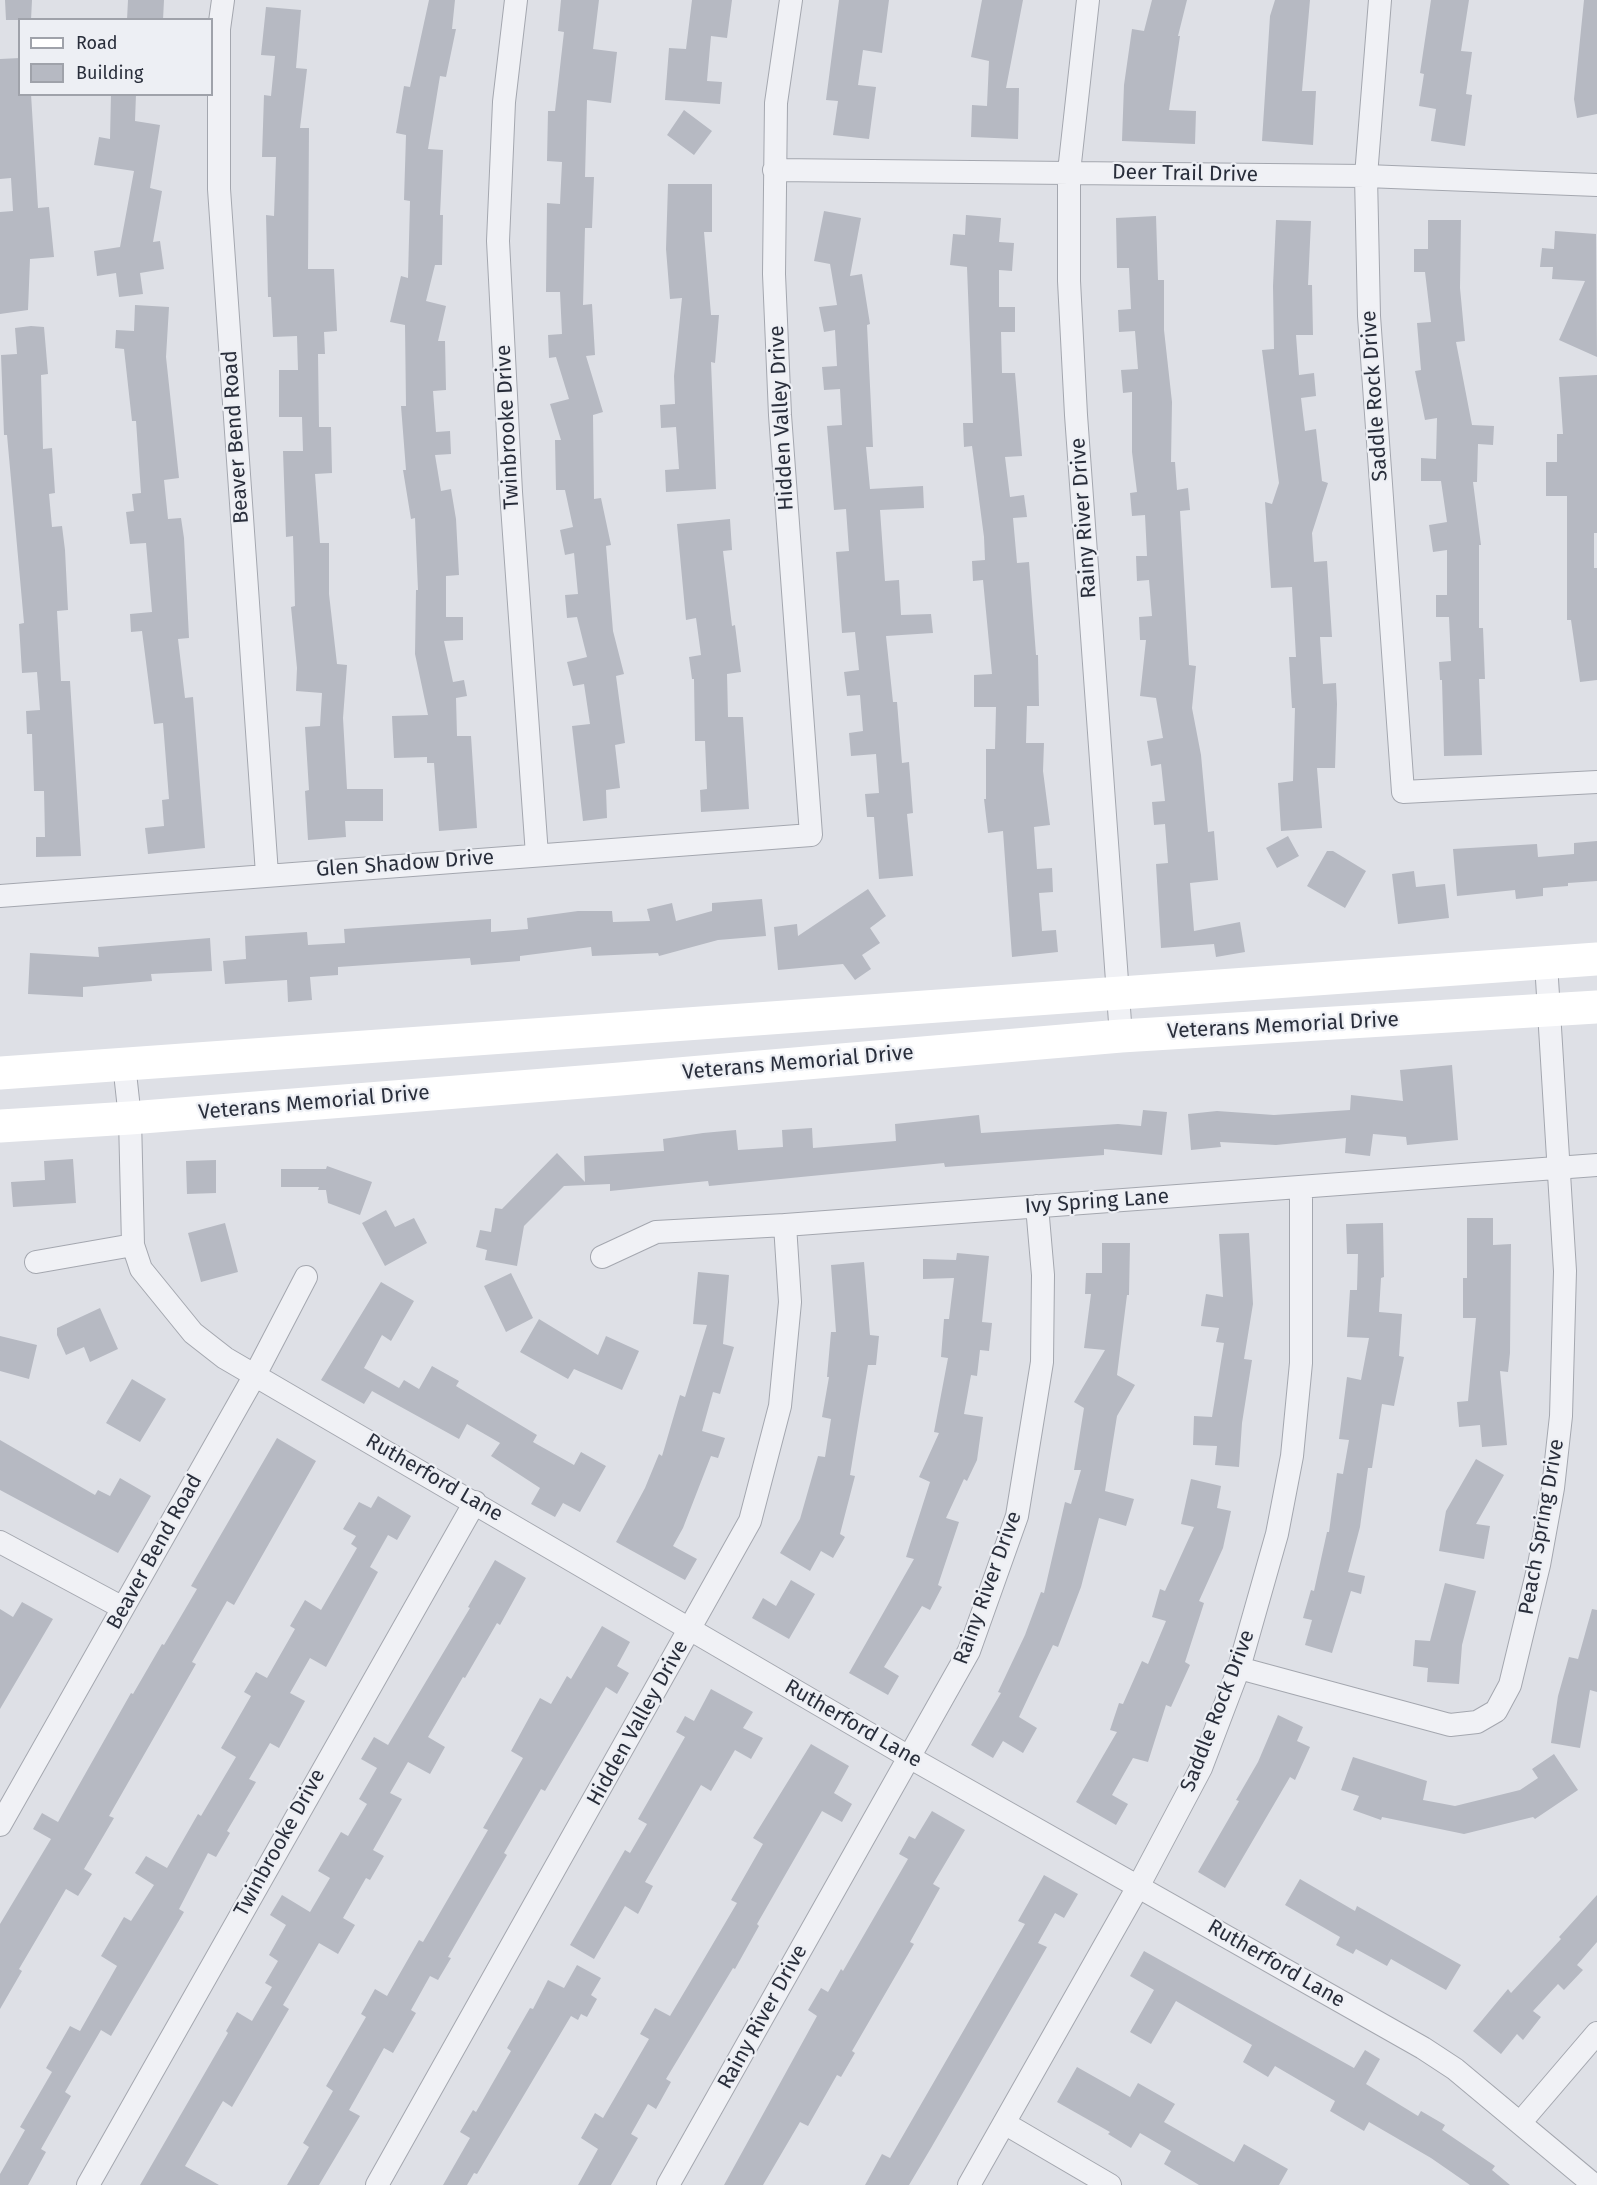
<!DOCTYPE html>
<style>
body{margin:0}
#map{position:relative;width:1597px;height:2185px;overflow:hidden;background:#dee0e6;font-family:"Fira Sans",sans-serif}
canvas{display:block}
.legend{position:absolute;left:18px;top:18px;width:195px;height:78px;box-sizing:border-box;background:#edeff4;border:2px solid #9fa2aa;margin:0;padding:8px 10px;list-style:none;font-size:18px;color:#292e3b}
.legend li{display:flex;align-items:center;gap:12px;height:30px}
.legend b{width:30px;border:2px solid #9fa2aa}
</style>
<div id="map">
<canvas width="1597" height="2185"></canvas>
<ul class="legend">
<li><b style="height:8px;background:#fff"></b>Road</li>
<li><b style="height:16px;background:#b6b9c2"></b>Building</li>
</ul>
</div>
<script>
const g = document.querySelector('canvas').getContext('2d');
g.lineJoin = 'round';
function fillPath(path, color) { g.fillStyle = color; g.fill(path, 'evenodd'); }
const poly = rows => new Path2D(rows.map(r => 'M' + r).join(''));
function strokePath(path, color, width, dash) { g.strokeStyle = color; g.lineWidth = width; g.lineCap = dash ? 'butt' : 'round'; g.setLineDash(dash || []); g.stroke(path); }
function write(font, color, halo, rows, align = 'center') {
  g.font = font + ' "Fira Sans",sans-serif'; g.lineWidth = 4.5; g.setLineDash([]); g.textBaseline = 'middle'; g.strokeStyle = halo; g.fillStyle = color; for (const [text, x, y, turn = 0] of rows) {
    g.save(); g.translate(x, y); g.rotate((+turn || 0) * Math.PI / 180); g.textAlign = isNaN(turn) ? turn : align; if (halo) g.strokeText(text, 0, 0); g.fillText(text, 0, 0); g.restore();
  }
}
const building = poly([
 [5,0,32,0,31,20,6,20],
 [128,0,164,0,163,20,127,20],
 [429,0,455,0,452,29,456,29,446,77,440,76,428,149,443,150,440,215,443,215,442,265,435,265,426,301,446,306,438,341,445,341,446,390,433,391,436,432,450,431,451,454,435,455,441,491,451,489,456,519,459,575,446,576,446,617,463,617,463,640,444,641,453,682,464,680,467,696,456,698,457,736,471,736,477,828,439,831,434,763,427,763,427,757,394,758,392,716,428,715,415,654,416,590,418,590,415,518,411,519,403,470,406,470,401,406,406,406,405,325,390,322,401,276,408,278,410,201,404,200,406,135,396,133,404,86,410,87],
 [561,0,599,0,593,49,617,52,611,103,587,100,585,177,594,177,592,228,585,228,583,305,592,304,595,355,586,356,603,412,593,415,594,499,601,498,611,545,606,546,613,631,624,674,616,676,625,743,615,745,620,788,606,790,607,818,583,821,572,726,590,724,584,684,573,686,567,662,587,657,577,617,567,618,565,595,578,594,574,553,565,555,560,530,573,527,565,490,556,490,555,440,561,440,550,404,569,399,556,357,549,358,548,335,562,334,560,292,546,292,547,203,560,204,562,162,547,161,548,111,555,111,564,32,558,31],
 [692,0,732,0,727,38,711,36,707,81,722,82,720,104,665,100,669,48,686,49],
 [839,0,889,0,882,53,863,50,858,85,876,87,869,139,833,135,838,101,826,100],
 [982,0,1023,0,1006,88,1019,88,1018,139,971,137,972,105,987,106,989,61,971,57],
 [1152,0,1187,0,1178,36,1180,36,1169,110,1196,111,1195,144,1122,141,1124,85,1132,29,1144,31],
 [1275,0,1310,0,1302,91,1316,91,1313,145,1262,141,1270,16],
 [1431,0,1469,0,1461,51,1472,52,1466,94,1472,95,1465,146,1431,141,1436,109,1419,106,1424,74,1420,73],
 [1584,0,1597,0,1597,114,1577,118,1574,99],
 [266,7,301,10,296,68,307,69,300,128,309,128,308,269,334,269,337,331,324,332,325,354,318,354,319,427,331,427,332,473,315,474,320,543,329,543,329,594,337,664,347,665,343,718,347,789,383,789,383,821,345,821,346,837,308,840,305,791,309,790,305,727,320,726,322,693,296,691,297,668,291,607,295,606,293,536,286,537,283,451,303,451,302,417,279,417,279,370,298,370,297,336,273,337,271,297,268,297,266,215,274,216,276,157,262,157,264,95,271,96,275,56,261,55],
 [20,58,20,94,31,94,38,208,49,207,54,257,30,259,28,310,0,314,0,212,13,211,11,178,0,179,0,59],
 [111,94,136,94,135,121,160,125,150,188,162,191,153,242,160,241,164,269,140,273,143,294,119,297,116,273,97,276,94,251,120,247,134,171,94,165,99,137,110,139],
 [684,110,712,131,694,155,667,135],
 [668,184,712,184,712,232,704,232,711,315,719,315,715,363,711,362,716,489,666,492,665,470,679,469,676,427,661,428,660,405,675,404,674,376,682,298,670,299,666,249],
 [824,211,861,218,850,276,862,274,870,324,867,325,873,447,866,447,870,489,923,486,924,508,880,510,885,581,899,580,901,615,931,614,933,633,886,636,893,702,897,702,902,763,909,762,913,813,907,814,913,876,879,879,874,817,867,817,865,794,879,793,876,754,851,756,849,733,863,731,860,695,847,696,844,672,859,670,855,632,842,633,836,552,849,551,846,509,834,510,827,426,842,425,840,389,824,390,822,367,837,366,835,330,824,332,819,307,837,305,830,264,814,261],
 [966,215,1001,218,999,242,1014,243,1012,271,999,270,999,307,1015,307,1015,332,1001,332,1002,373,1015,373,1022,456,1005,457,1010,497,1024,495,1027,517,1013,518,1017,563,1029,562,1036,655,1038,655,1039,706,1027,706,1026,743,1044,743,1043,771,1050,825,1034,827,1037,869,1052,868,1053,892,1039,893,1042,931,1056,930,1058,952,1012,957,1003,831,988,833,984,799,986,799,986,749,995,749,996,707,974,707,974,675,992,674,983,580,973,581,972,561,985,560,984,537,972,446,964,447,963,423,973,423,967,267,950,265,953,234,965,235],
 [1156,216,1158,280,1164,280,1164,330,1172,402,1171,462,1175,462,1177,490,1188,488,1190,510,1180,511,1189,665,1196,666,1192,708,1201,755,1208,832,1214,831,1218,880,1190,883,1194,931,1240,922,1245,952,1216,957,1214,944,1161,948,1156,864,1168,863,1165,824,1154,825,1152,802,1165,801,1161,764,1151,766,1147,741,1163,738,1156,698,1140,696,1146,640,1140,640,1139,617,1152,616,1149,580,1137,581,1136,556,1147,556,1145,515,1132,516,1130,493,1137,492,1132,452,1132,392,1123,393,1121,370,1138,369,1135,331,1119,332,1118,310,1131,309,1129,268,1117,268,1116,218],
 [1276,220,1311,221,1308,285,1312,285,1313,335,1296,335,1299,375,1314,373,1316,396,1301,398,1305,431,1316,429,1322,481,1328,483,1312,533,1314,562,1327,561,1332,637,1320,637,1323,684,1336,683,1337,704,1335,768,1317,768,1322,828,1281,831,1278,783,1293,781,1295,708,1292,708,1289,657,1296,657,1292,587,1271,588,1265,502,1272,504,1279,483,1262,350,1274,349,1273,286],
 [1428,220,1461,220,1460,288,1465,341,1456,342,1472,425,1494,426,1493,445,1478,444,1477,482,1473,482,1481,545,1479,545,1479,628,1483,628,1485,679,1479,679,1482,755,1444,756,1442,680,1440,680,1439,662,1451,661,1449,617,1436,617,1436,595,1447,595,1447,550,1433,552,1429,525,1447,522,1441,481,1421,481,1421,458,1436,459,1437,418,1425,420,1415,371,1421,370,1417,323,1431,322,1425,272,1414,272,1414,249,1428,249],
 [1555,231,1596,234,1597,357,1559,340,1585,281,1552,279,1553,267,1540,267,1542,248,1554,249],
 [135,305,169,307,166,357,179,478,164,480,168,519,181,518,184,538,189,638,178,639,185,698,193,697,205,848,148,854,145,828,164,826,162,800,169,799,163,723,154,724,142,631,131,632,130,614,152,612,146,543,130,544,126,512,134,511,132,494,141,493,136,421,132,421,124,349,115,348,116,330,134,331],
 [31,326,44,327,48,374,41,375,43,449,52,448,55,493,49,494,52,527,62,526,65,550,68,610,57,611,61,681,70,681,81,856,36,857,36,837,45,837,44,791,34,791,32,734,27,734,26,711,40,710,37,672,22,673,19,624,24,623,7,435,4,435,1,355,17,354,15,328],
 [1597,375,1597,533,1594,533,1594,568,1597,568,1597,680,1580,682,1571,620,1567,620,1567,496,1546,496,1546,462,1557,462,1557,434,1563,434,1559,377],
 [730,519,732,550,723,551,732,626,735,625,741,672,727,674,728,717,743,717,749,809,701,812,700,790,707,789,705,741,695,741,694,679,692,679,689,657,701,655,696,618,686,620,677,524],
 [1288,836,1299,856,1277,868,1266,848],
 [1597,841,1597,881,1568,883,1568,886,1543,888,1543,896,1516,899,1515,890,1457,896,1453,849,1537,844,1538,857,1574,854,1574,843],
 [1327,851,1333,851,1366,871,1345,908,1307,886],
 [1414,871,1416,887,1445,884,1449,918,1398,924,1392,874],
 [868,889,886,916,870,928,880,943,862,955,871,969,855,980,843,964,778,970,774,927,797,924,798,936],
 [762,899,766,936,718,940,659,956,658,953,592,956,591,947,520,956,520,961,471,965,470,958,338,967,338,975,310,977,312,1000,288,1002,287,980,225,984,223,961,246,959,245,936,307,932,308,945,345,943,344,929,491,919,491,932,528,929,527,918,578,911,612,911,613,922,650,921,647,909,672,903,676,921,712,911,712,903],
 [210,938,212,971,151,974,152,981,83,987,83,997,28,994,30,953,99,957,98,947],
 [1452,1065,1458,1140,1407,1145,1406,1137,1373,1134,1370,1156,1345,1153,1346,1138,1276,1145,1220,1142,1221,1147,1191,1150,1188,1114,1217,1111,1274,1115,1350,1110,1351,1095,1403,1101,1400,1070],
 [1143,1110,1167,1112,1162,1155,1104,1149,1104,1155,945,1167,944,1163,709,1186,708,1181,610,1191,610,1184,564,1186,524,1226,517,1266,485,1260,487,1250,476,1247,480,1230,491,1232,495,1208,502,1209,557,1153,585,1182,584,1156,664,1151,663,1139,703,1133,736,1130,738,1150,783,1147,782,1130,812,1128,813,1148,896,1141,895,1124,979,1115,981,1133,1118,1124,1141,1126],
 [73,1159,76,1203,13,1207,11,1182,45,1180,44,1161],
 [216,1160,216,1193,187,1194,186,1161],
 [327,1166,372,1182,360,1215,328,1203,326,1190,318,1190,319,1187,281,1187,281,1169,326,1169],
 [386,1210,395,1227,414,1218,427,1243,385,1266,362,1223],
 [1467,1218,1493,1218,1493,1245,1511,1244,1510,1353,1508,1372,1500,1371,1507,1445,1482,1447,1480,1425,1459,1427,1457,1402,1468,1401,1476,1318,1463,1318,1463,1278,1467,1278],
 [225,1223,238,1272,201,1282,188,1233],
 [1383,1223,1384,1277,1381,1278,1379,1312,1402,1314,1399,1356,1404,1357,1394,1406,1382,1404,1372,1468,1368,1468,1360,1527,1348,1572,1365,1576,1361,1594,1351,1591,1332,1653,1305,1645,1312,1620,1303,1618,1311,1590,1314,1591,1327,1532,1329,1532,1337,1473,1343,1474,1349,1440,1339,1439,1347,1377,1361,1380,1369,1338,1347,1337,1350,1290,1357,1290,1358,1254,1347,1254,1346,1224],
 [1249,1233,1253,1304,1244,1359,1252,1360,1242,1423,1239,1467,1215,1465,1217,1446,1193,1445,1194,1416,1212,1417,1224,1343,1216,1342,1219,1328,1201,1326,1206,1294,1223,1297,1219,1234],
 [1102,1243,1130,1243,1129,1295,1127,1295,1117,1375,1135,1385,1117,1416,1105,1491,1134,1499,1126,1526,1099,1518,1081,1587,1058,1647,1053,1645,1019,1717,1037,1728,1023,1753,1003,1741,993,1758,971,1745,1001,1693,998,1692,1025,1635,1041,1592,1044,1593,1065,1502,1071,1504,1081,1470,1074,1470,1084,1408,1074,1402,1105,1350,1084,1348,1091,1294,1085,1294,1086,1273,1102,1273],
 [957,1253,989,1256,982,1322,992,1323,989,1351,980,1350,977,1376,971,1375,964,1414,983,1417,977,1460,967,1481,964,1479,946,1518,959,1522,938,1585,942,1587,930,1610,922,1606,884,1667,899,1676,888,1695,849,1673,914,1559,906,1557,930,1482,919,1477,939,1433,934,1432,948,1358,941,1357,944,1319,949,1319,954,1278,923,1279,923,1259,956,1260],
 [864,1262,870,1335,879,1336,876,1365,868,1365,850,1475,855,1476,840,1534,845,1537,833,1558,821,1551,810,1571,780,1553,800,1519,818,1456,825,1457,831,1419,822,1417,829,1377,827,1377,831,1332,836,1332,831,1265],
 [698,1272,729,1275,723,1344,734,1347,720,1394,713,1392,702,1431,725,1438,718,1458,711,1456,683,1528,673,1546,697,1559,685,1580,616,1542,645,1488,659,1454,662,1456,680,1395,685,1397,707,1325,693,1324],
 [511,1273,533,1318,506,1332,484,1286],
 [381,1282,414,1301,391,1341,382,1335,364,1368,399,1388,404,1380,419,1389,432,1366,459,1381,456,1386,537,1435,533,1442,574,1465,581,1452,606,1466,580,1512,563,1503,555,1517,531,1504,540,1488,491,1456,500,1443,467,1424,459,1439,372,1391,364,1404,321,1380],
 [100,1308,118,1349,90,1362,84,1347,66,1355,57,1335,57,1328],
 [539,1319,598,1355,606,1336,639,1351,622,1390,574,1369,568,1379,520,1352],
 [0,1336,37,1345,29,1379,0,1371],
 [132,1379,166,1399,140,1442,106,1423],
 [277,1438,316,1461,234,1605,227,1601,192,1662,196,1664,109,1816,114,1818,84,1869,92,1874,78,1896,66,1889,19,1969,22,1971,0,2009,0,1924,51,1839,33,1829,42,1813,58,1822,131,1693,133,1694,162,1644,164,1645,197,1589,191,1586],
 [0,1440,95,1495,98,1490,110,1496,120,1478,151,1496,118,1553,0,1490],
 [1476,1459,1504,1475,1476,1524,1490,1526,1484,1559,1439,1551,1446,1511],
 [1191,1479,1221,1486,1217,1508,1231,1511,1223,1548,1199,1601,1204,1603,1185,1662,1190,1665,1171,1707,1166,1705,1148,1762,1133,1758,1112,1795,1128,1804,1116,1825,1076,1802,1117,1732,1110,1730,1119,1703,1123,1704,1142,1661,1148,1664,1166,1621,1152,1617,1160,1589,1165,1591,1194,1527,1181,1524],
 [378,1496,411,1516,397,1540,388,1535,370,1567,378,1572,326,1667,310,1658,290,1693,305,1701,279,1748,270,1743,249,1779,256,1782,227,1831,230,1833,216,1857,208,1853,179,1909,184,1912,111,2036,101,2030,65,2092,71,2096,41,2149,46,2152,28,2185,0,2185,0,2174,25,2130,20,2127,52,2072,46,2068,70,2026,80,2031,117,1966,101,1956,124,1917,131,1921,154,1885,135,1873,146,1856,167,1868,198,1814,201,1816,236,1757,221,1748,251,1696,244,1692,256,1672,267,1678,295,1629,290,1626,305,1600,321,1610,357,1548,351,1544,356,1536,343,1529,359,1502,371,1508],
 [495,1560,526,1578,500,1625,497,1623,465,1678,463,1677,428,1737,445,1747,430,1774,408,1762,390,1793,402,1799,373,1850,384,1856,370,1880,366,1878,343,1918,355,1925,338,1954,319,1943,283,2005,289,2009,232,2107,223,2101,185,2166,219,2185,140,2185,228,2033,226,2031,237,2012,252,2021,272,1987,265,1983,278,1961,269,1955,286,1925,270,1915,282,1895,310,1912,330,1878,318,1871,341,1832,348,1836,367,1804,359,1799,377,1768,361,1759,374,1737,388,1745,470,1608,468,1607],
 [791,1580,815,1594,789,1639,752,1618,763,1598,776,1606],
 [1445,1583,1476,1591,1462,1645,1459,1684,1427,1682,1428,1668,1413,1666,1415,1640,1430,1641],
 [22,1602,53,1619,0,1709,0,1609,13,1617],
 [1592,1609,1597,1610,1597,1692,1590,1690,1580,1748,1551,1743,1558,1696,1569,1657,1578,1659],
 [602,1626,630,1642,617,1666,629,1673,617,1694,606,1687,545,1791,541,1789,504,1853,507,1855,448,1957,451,1958,438,1980,430,1976,411,2010,416,2013,393,2053,384,2048,349,2110,360,2116,319,2185,287,2185,309,2147,303,2143,333,2091,326,2086,366,2017,361,2014,375,1989,387,1996,419,1940,423,1942,488,1830,483,1828,523,1758,511,1751,530,1716,540,1698,551,1704,567,1676,571,1679],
 [711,1689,753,1712,743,1728,763,1738,751,1759,735,1750,711,1791,701,1785,645,1882,653,1886,638,1914,625,1906,594,1959,570,1945,625,1850,630,1853,647,1824,638,1819,685,1737,676,1732,685,1716,694,1721],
 [1278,1715,1303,1727,1297,1741,1310,1747,1295,1780,1290,1777,1225,1888,1198,1872,1239,1801,1236,1800,1258,1762],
 [811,1744,849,1766,834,1793,852,1804,842,1822,822,1811,757,1924,759,1926,735,1969,733,1968,666,2079,671,2082,656,2109,648,2104,631,2134,638,2138,611,2185,578,2185,598,2149,581,2138,595,2113,603,2118,649,2039,640,2034,655,2008,670,2016,701,1964,737,1903,731,1900,763,1844,753,1838],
 [1554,1754,1578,1790,1535,1819,1533,1817,1464,1834,1382,1817,1381,1820,1353,1810,1359,1796,1341,1790,1353,1757,1427,1781,1423,1800,1455,1806,1520,1790,1538,1778,1532,1769],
 [932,1811,965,1830,933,1884,940,1888,910,1942,914,1944,852,2051,855,2053,841,2077,837,2075,808,2126,800,2122,763,2185,724,2185,817,2016,808,2010,821,1988,828,1992,841,1969,843,1971,908,1859,899,1854,909,1836,915,1839],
 [1044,1875,1078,1894,1064,1918,1055,1913,1038,1943,1047,1947,931,2148,909,2185,865,2185,882,2154,890,2158,1025,1924,1018,1921],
 [1300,1879,1355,1911,1357,1906,1461,1965,1446,1990,1391,1959,1387,1966,1356,1949,1353,1954,1336,1945,1340,1937,1285,1905],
 [1597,1895,1597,1942,1577,1965,1583,1970,1564,1990,1558,1984,1533,2011,1541,2017,1523,2040,1517,2034,1501,2054,1473,2031,1508,1989,1511,1993,1561,1939,1559,1937],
 [1144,1951,1354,2068,1365,2050,1380,2059,1366,2084,1418,2116,1421,2111,1445,2125,1442,2130,1495,2166,1492,2170,1510,2185,1470,2185,1431,2158,1369,2122,1364,2131,1330,2111,1335,2101,1275,2066,1268,2077,1243,2062,1252,2045,1176,2001,1151,2044,1130,2032,1154,1990,1130,1976],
 [577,1965,601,1978,591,1995,597,1999,587,2017,581,2014,578,2020,571,2016,477,2174,474,2173,467,2185,443,2185,470,2138,460,2132,473,2110,476,2112,511,2051,507,2048,530,2008,533,2009,548,1980,564,1988],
 [1077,2067,1130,2097,1138,2083,1175,2104,1164,2122,1234,2162,1244,2144,1288,2169,1279,2185,1199,2185,1164,2164,1171,2151,1140,2133,1131,2148,1108,2134,1110,2132,1057,2102]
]);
const minor = poly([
 [223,0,219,29,219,189,267,874],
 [516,0,504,102,498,241,511,492,537,855],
 [1088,0,1069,172,1069,281,1076,415,1121,1036],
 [1380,0,1366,176,1369,316,1403,792,1597,782],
 [774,170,1366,176,1597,185],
 [0,896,811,835,780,415,774,274,776,103,791,0],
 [124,1064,130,1118,133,1245,141,1269,193,1333,225,1358,909,1757,1423,2048,1455,2069,1594,2185],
 [602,1257,656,1232,785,1225,1597,1165],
 [36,1262,133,1245],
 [0,1542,123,1608],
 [1239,1668,1450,1725,1477,1722,1496,1711,1510,1685,1539,1565,1553,1488,1561,1416,1565,1271,1546,963],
 [0,1825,255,1375,306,1277],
 [1004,2123,1110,2185],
 [1520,2123,1597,2033],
 [88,2185,475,1502],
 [377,2185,750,1521,780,1406,790,1302,785,1225],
 [668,2185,969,1651,1017,1516,1042,1362,1043,1275,1037,1206],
 [969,2185,1139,1885,1201,1768,1239,1668,1277,1534,1292,1456,1301,1363,1301,1187]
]);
const secondary = poly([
 [0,1073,1597,959],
 [0,1126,130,1118,620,1079,1121,1036,1597,1007]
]);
const streetNames = [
 ["Deer Trail Drive",1185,174,1],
 ["Saddle Rock Drive",1375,396,-94],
 ["Hidden Valley Drive",782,418,-93],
 ["Twinbrooke Drive",508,427,-93],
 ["Beaver Bend Road",236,437,-94],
 ["Rainy River Drive",1084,518,-94],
 ["Glen Shadow Drive",405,864,-4],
 ["Veterans Memorial Drive",1283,1026,-3],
 ["Veterans Memorial Drive",798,1063,-5],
 ["Veterans Memorial Drive",314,1103,-5],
 ["Ivy Spring Lane",1097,1202,-4],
 ["Rutherford Lane",434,1478,30],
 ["Peach Spring Drive",1542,1527,-80],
 ["Beaver Bend Road",155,1552,-61],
 ["Rainy River Drive",988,1588,-70],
 ["Saddle Rock Drive",1218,1711,-69],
 ["Hidden Valley Drive",638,1723,-61],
 ["Rutherford Lane",853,1724,30],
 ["Twinbrooke Drive",280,1843,-61],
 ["Rutherford Lane",1276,1964,30],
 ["Rainy River Drive",763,2017,-61]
];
fillPath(building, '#b6b9c2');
strokePath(minor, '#a4a7af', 24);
strokePath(minor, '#f0f1f5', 22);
strokePath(secondary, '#fff', 33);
write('21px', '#292e3b', '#edeff4', streetNames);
</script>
